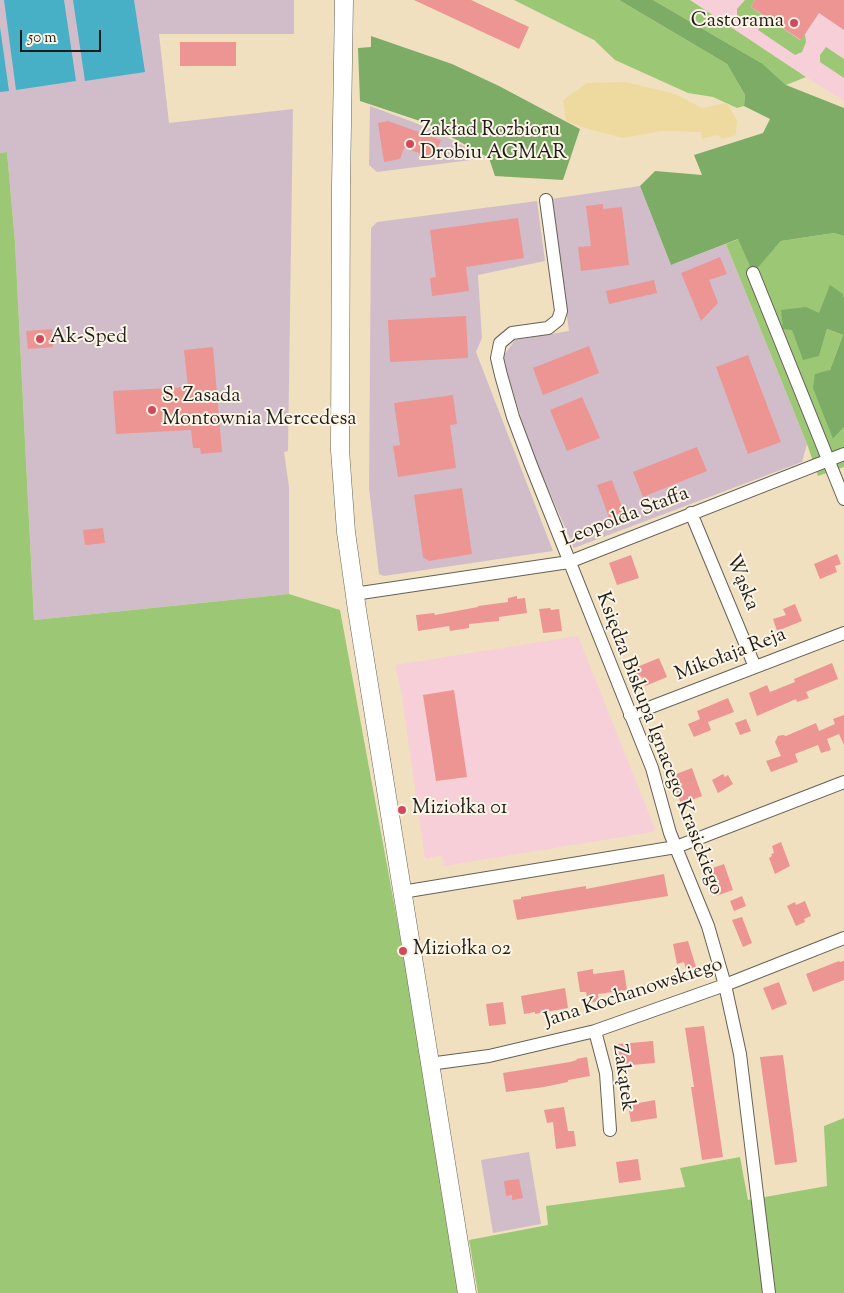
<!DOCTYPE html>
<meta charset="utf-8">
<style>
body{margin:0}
#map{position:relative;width:844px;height:1293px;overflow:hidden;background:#f0e0c0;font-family:"Sorts Mill Goudy",serif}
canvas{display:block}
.scale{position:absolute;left:20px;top:30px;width:81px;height:22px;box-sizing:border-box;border:2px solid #1c1c1c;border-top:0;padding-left:6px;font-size:15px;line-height:18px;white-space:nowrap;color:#1c1c1c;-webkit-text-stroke:4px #fcf5e5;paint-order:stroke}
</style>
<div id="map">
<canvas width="844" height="1293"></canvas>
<div class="scale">50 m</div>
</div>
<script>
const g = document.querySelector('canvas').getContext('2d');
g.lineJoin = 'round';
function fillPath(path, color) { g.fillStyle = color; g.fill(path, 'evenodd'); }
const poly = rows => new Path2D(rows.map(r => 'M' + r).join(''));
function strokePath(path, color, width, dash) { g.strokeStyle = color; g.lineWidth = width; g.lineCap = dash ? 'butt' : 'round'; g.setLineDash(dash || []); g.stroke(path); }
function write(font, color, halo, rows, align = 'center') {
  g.font = font + ' "Sorts Mill Goudy",serif'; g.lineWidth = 4; g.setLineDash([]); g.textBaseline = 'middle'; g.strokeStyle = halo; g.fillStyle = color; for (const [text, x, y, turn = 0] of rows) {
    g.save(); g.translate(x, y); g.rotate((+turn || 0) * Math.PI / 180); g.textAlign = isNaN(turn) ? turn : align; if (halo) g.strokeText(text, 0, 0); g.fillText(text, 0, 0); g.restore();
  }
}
const built = poly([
 [690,0,844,0,844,101,806,77],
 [578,636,655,829,652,832,444,866,442,855,425,859,401,690,395,665]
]);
const industrial = poly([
 [0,0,294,0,294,34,159,34,169,123,293,109,288,451,284,452,289,487,289,594,34,620,15,242,7,152,0,153],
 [370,106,429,128,487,158,377,172,369,165],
 [640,186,671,265,726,244,807,444,802,462,574,548,532,452,502,358,515,340,569,331,551,199],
 [537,201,545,261,478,275,482,338,476,352,553,551,384,576,379,574,369,488,371,228,377,222],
 [529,1152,541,1224,493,1233,481,1160]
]);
const green = poly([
 [514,0,619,0,727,64,745,95,744,106,737,108,713,97,688,93,615,60,594,40],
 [653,0,690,0,806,77,786,85,763,64],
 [745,0,755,0,751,7,762,15,757,22,748,15,743,20,737,15,737,9],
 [766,17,800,40,805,34,806,42,802,52,795,55,758,30],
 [826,47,844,59,844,78,820,62,820,55],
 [7,152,15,242,34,620,289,594,340,610,424,1066,458,1293,0,1293,0,153],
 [834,233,844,236,844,298,843,294,819,314,792,329,819,355,827,329,843,335,830,370,833,439,844,427,844,467,818,476,807,444,726,244,739,239,753,272,781,241],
 [844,1118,844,1293,478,1293,469,1240,548,1225,546,1206,685,1187,680,1168,740,1157,748,1200,827,1186,824,1126]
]);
const forest = poly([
 [619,0,653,0,763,64,786,85,844,108,844,236,834,233,781,241,753,273,738,239,671,265,640,186,655,171,702,175,694,155,763,133,770,119,744,106,745,95,727,64],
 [371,36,452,64,499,86,580,129,563,180,495,176,489,158,426,123,360,101,358,48,371,47],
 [830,285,843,294,844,298,844,427,833,439,813,388,815,374,830,370,843,335,827,329,819,356,803,360,792,330,783,329,781,310,806,307,819,313]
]);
const sand = poly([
 [626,82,675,94,702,108,727,103,737,120,736,135,722,139,718,135,702,139,701,132,661,131,623,138,588,129,566,121,563,100,587,83]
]);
const water = poly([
 [4,0,64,0,76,81,16,90],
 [73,0,134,0,145,72,85,81],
 [0,27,9,91,0,92]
]);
const building = poly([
 [414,0,471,0,529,27,519,49],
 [755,0,844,0,844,30,819,13,801,40,751,7],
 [180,42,236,42,236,66,180,66],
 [388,121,441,140,434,158,404,148,400,159,384,162,378,123],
 [603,204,603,209,622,207,629,265,581,271,578,247,591,246,586,206],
 [518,218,524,258,466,267,469,291,432,296,430,278,436,277,430,230],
 [720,257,727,274,709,280,718,303,701,321,681,273],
 [654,280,657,293,609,304,606,291],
 [466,316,468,358,390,362,388,320],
 [52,329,53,347,28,349,26,331],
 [589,346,599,373,543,395,533,368],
 [213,347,222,452,201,454,200,448,193,448,191,430,116,434,113,391,188,387,184,350],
 [748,355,781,442,748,454,716,367],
 [453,395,457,424,450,425,456,468,398,477,393,446,400,445,394,403],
 [582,397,600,438,567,451,550,410],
 [697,447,707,471,643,497,633,472],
 [612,480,626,518,611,523,597,485],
 [462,488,472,554,429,561,423,557,414,495],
 [103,528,105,543,85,545,83,530],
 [837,554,841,564,835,566,837,572,820,579,814,564],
 [631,555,639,578,617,585,609,563],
 [517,596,517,599,525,598,527,613,499,617,499,621,469,624,469,628,450,631,449,626,418,631,416,615,434,613,435,615,478,607,478,606,508,602,508,598],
 [795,604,802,621,777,631,773,619,786,615,783,609],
 [550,608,551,610,559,609,562,631,543,633,539,609],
 [659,658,667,677,645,686,641,676,636,679,632,669],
 [832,663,838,679,806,692,809,698,797,702,796,699,757,716,749,693,767,685,770,692,795,682,794,679],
 [454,690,467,777,436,781,423,695],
 [728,698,734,712,708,722,711,730,694,737,688,724,700,719,697,711],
 [844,715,844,745,839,734,827,739,831,750,821,753,818,745,795,754,798,762,771,772,766,761,781,756,775,742,778,736,783,735,786,736,816,723,819,731,835,724,833,719],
 [746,719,751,731,740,735,735,723],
 [692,768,702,796,681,804,671,776],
 [723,774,725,777,728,775,733,784,718,793,712,780],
 [781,842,790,866,775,874,769,858,772,856,771,854,774,853,772,846],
 [724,864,733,890,716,896,707,870],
 [664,874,668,896,517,920,513,900,521,899,521,897,586,886,586,889],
 [742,896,746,906,734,911,730,901],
 [805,901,811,916,804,919,805,922,796,926,787,906,795,902,796,905],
 [742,917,752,943,743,947,732,920],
 [688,941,696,967,686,969,684,962,677,964,673,944],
 [839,961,840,962,844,961,844,980,813,992,806,974],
 [593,969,593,974,624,970,627,990,598,994,599,1001,588,1003,586,992,580,992,577,972],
 [779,982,787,1004,772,1010,763,988],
 [565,988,568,1008,535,1014,535,1012,524,1014,521,996],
 [503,1002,506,1024,489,1026,486,1004],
 [704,1026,723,1157,702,1160,691,1087,694,1087,685,1028],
 [653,1041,655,1063,620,1066,618,1044],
 [783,1055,797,1162,775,1165,760,1057],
 [587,1057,590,1076,568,1080,568,1082,544,1087,506,1092,503,1073,570,1062,577,1060,576,1059],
 [655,1100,657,1118,631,1122,628,1105],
 [564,1107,568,1131,574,1131,576,1146,556,1149,553,1122,547,1123,544,1110],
 [638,1159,641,1180,619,1183,616,1162],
 [519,1179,523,1198,512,1200,512,1195,506,1196,504,1181]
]);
const street = poly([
 [546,200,561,311,558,320,548,328,512,333,500,343,497,358,501,375,513,417,531,465,652,768,670,833,708,926,725,985,740,1054,769,1293],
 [753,273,844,499],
 [691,513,755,667],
 [354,594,569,562,844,454],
 [630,715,844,633],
 [402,892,676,847,844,782],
 [595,1031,606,1073,610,1130],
 [429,1064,489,1056,595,1031,725,985,844,938]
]);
const secondary = poly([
 [344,0,341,186,340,450,346,532,357,610,467,1293]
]);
const markers = [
 [794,23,5,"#d1495b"],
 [410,144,5,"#d1495b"],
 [40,339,5,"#d1495b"],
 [152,410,5,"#d1495b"],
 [402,810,5,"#d1495b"],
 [403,951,5,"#d1495b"]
];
const poiNames = [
 ["Castorama",784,23,"right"],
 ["Zakład Rozbioru",420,132],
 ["Drobiu AGMAR",420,155],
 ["Ak-Sped",50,339],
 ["S. Zasada",162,398],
 ["Montownia Mercedesa",162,421],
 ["Miziołka 01",412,810],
 ["Miziołka 02",413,951]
];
const streetNames = [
 ["Leopolda Staffa",626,518,-21],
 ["Wąska",741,583,68],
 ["Mikołaja Reja",731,656,-21],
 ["Księdza Biskupa Ignacego Krasickiego",658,744,69],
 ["Jana Kochanowskiego",634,994,-18],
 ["Zakątek",622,1078,82]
];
fillPath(built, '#f6cfd8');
fillPath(industrial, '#d1bdca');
fillPath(green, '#9cc875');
fillPath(forest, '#7dac66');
fillPath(sand, '#eeda9e');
fillPath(water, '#47b0c6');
fillPath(building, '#ec9592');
strokePath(street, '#666155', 14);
strokePath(secondary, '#666155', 19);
strokePath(street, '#fff', 12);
strokePath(secondary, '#fff', 18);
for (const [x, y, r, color] of markers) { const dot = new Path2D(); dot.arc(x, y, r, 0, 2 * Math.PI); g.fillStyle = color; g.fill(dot); strokePath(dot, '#fcf5e5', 2); }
write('20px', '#1c1c1c', '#fcf5e5', poiNames, 'left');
write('20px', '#1c1c1c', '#fcf5e5', streetNames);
</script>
